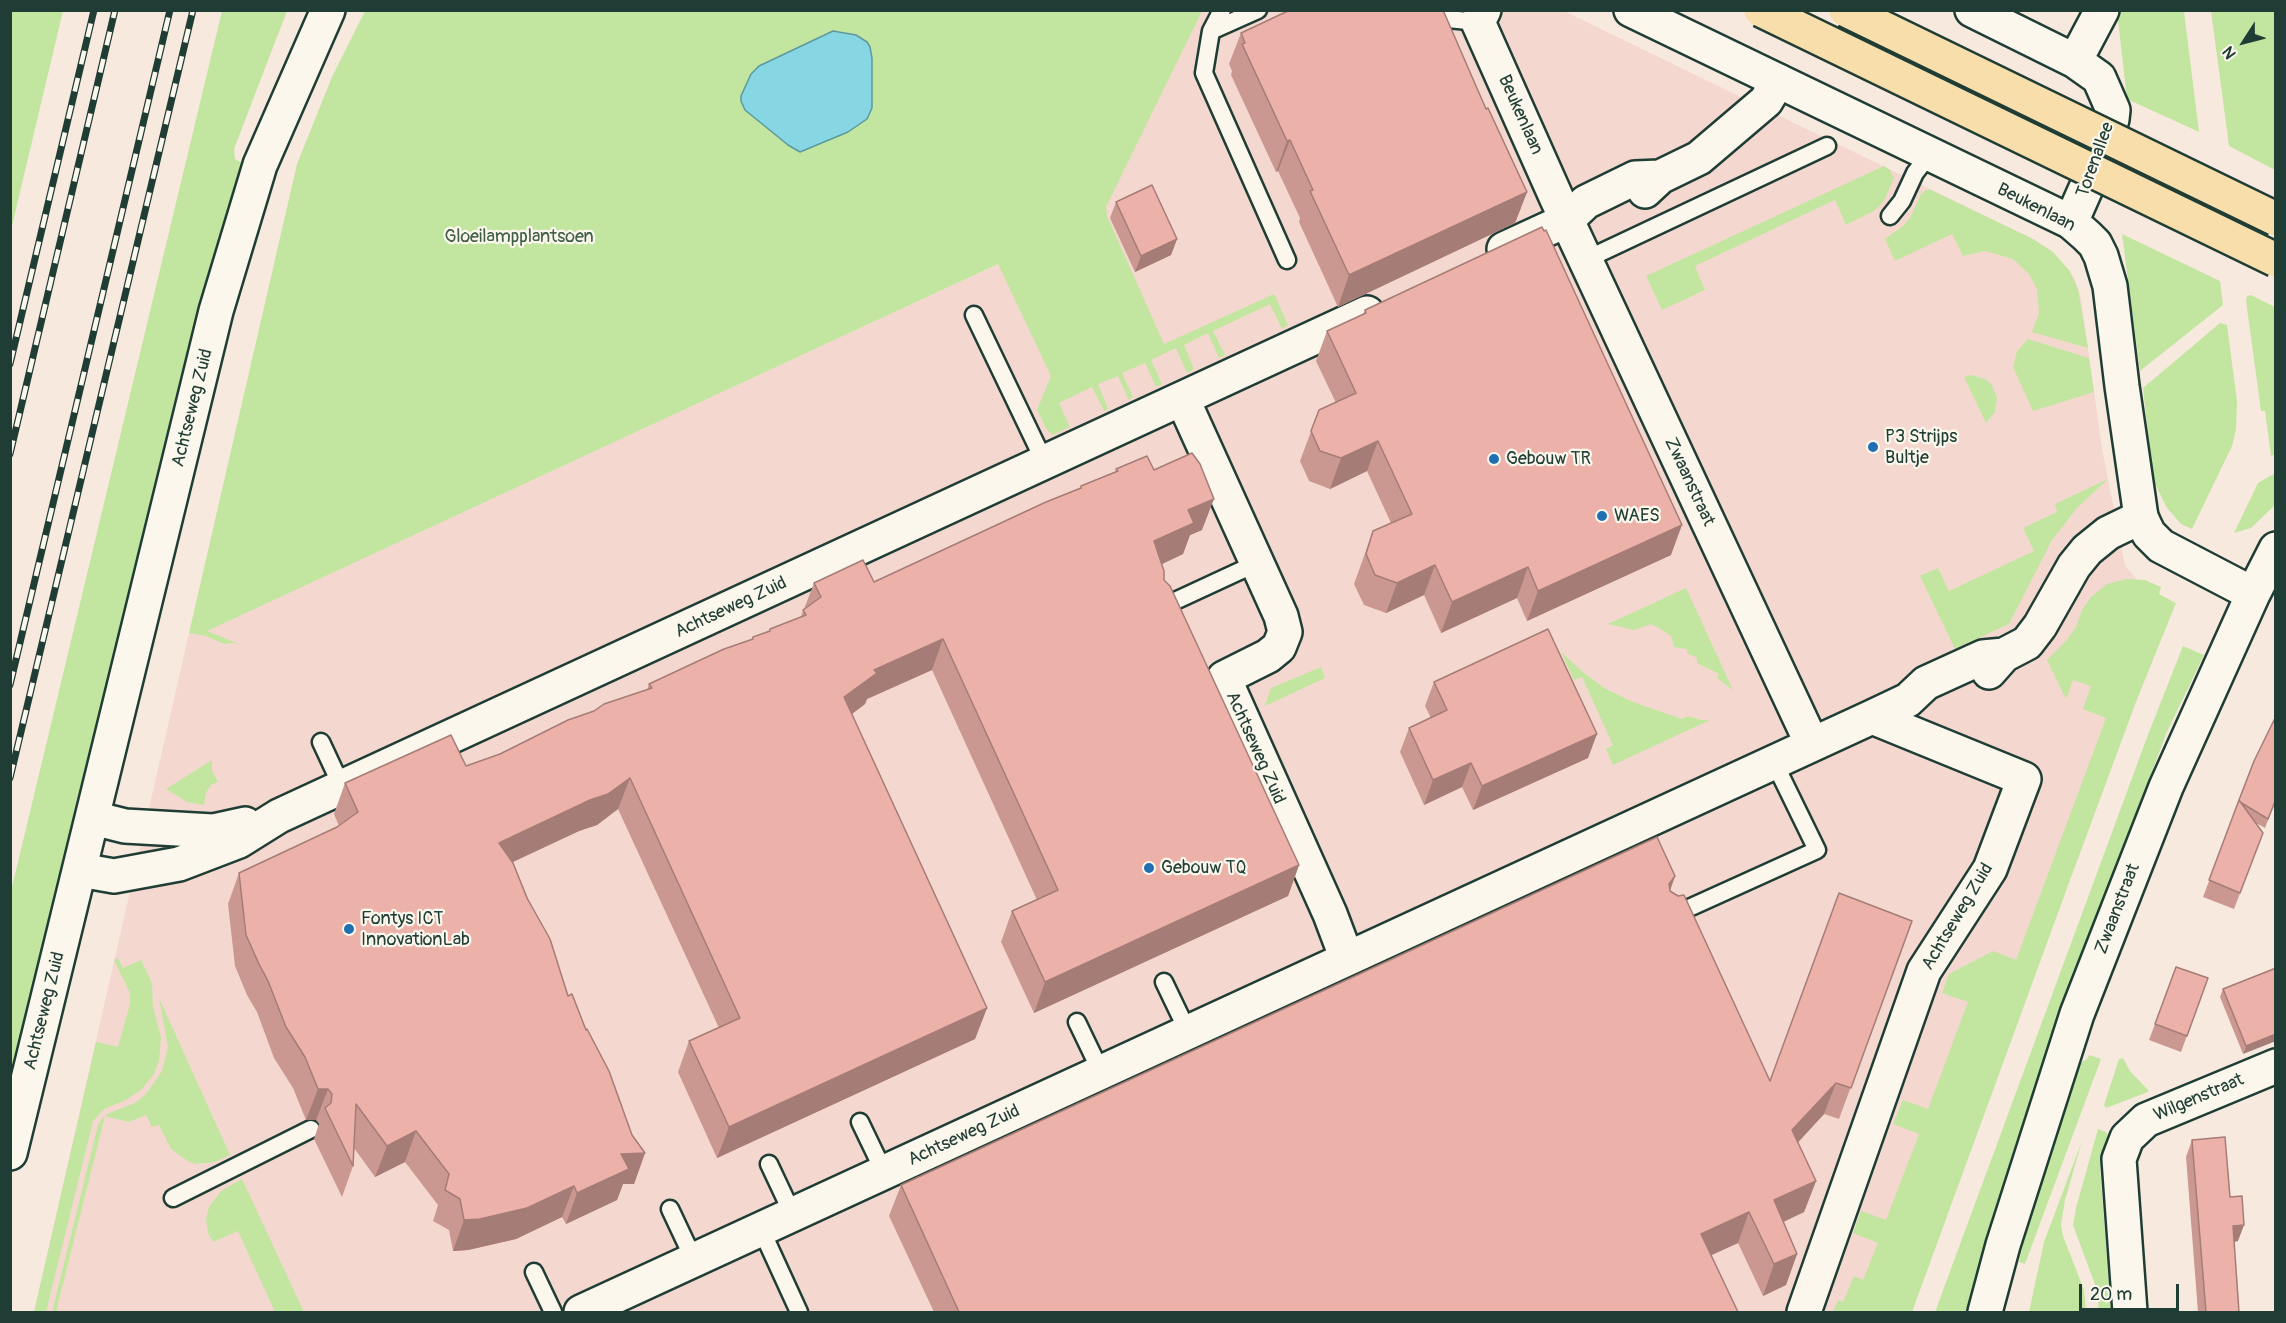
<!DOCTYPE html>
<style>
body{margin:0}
#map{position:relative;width:2286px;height:1323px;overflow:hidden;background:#f8e9df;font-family:Pangolin,sans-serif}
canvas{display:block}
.frame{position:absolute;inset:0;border:12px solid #1f3d34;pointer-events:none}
.north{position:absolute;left:2214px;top:12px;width:60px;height:60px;-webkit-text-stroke:4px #fbf7ec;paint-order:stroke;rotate:234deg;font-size:16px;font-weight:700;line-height:24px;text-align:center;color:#1f3d34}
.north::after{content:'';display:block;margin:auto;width:21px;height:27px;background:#1f3d34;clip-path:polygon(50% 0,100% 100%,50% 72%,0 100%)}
.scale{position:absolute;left:2079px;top:1284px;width:100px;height:27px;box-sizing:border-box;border:3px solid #1f3d34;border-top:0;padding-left:8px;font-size:18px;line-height:21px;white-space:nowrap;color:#1f3d34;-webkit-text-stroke:4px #fbf7ec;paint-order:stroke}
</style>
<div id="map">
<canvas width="2286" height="1323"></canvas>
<div class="frame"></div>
<div class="north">N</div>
<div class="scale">20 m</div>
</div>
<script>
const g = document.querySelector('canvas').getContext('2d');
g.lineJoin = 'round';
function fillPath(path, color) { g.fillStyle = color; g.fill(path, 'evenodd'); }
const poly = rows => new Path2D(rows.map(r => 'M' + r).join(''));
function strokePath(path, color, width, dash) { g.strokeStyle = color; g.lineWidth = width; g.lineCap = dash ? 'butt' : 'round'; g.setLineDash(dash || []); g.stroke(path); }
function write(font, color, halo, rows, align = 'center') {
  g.font = font + ' Pangolin,sans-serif'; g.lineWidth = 4.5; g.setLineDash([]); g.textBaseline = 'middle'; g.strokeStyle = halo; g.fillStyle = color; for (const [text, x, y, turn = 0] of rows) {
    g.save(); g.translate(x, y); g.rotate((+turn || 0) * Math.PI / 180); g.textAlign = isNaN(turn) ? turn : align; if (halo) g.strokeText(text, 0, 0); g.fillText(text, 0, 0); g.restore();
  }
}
const built = poly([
 [1201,11,1564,11,2033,239,2053,252,2074,277,2081,299,2102,448,2125,566,2162,607,1892,1312,34,1312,189,633,195,628,206,631,998,264]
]);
const green = poly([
 [11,10,63,11,11,230,10,11],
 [222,11,287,11,234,149,235,159,247,166,215,254,199,311,11,1092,11,891],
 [365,11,1202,11,1106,207,1107,216,1164,344,1274,294,1288,325,1282,329,1270,304,1213,331,1225,355,1219,358,1208,333,1184,345,1194,369,1187,373,1176,348,1151,360,1162,384,1156,387,1145,363,1122,373,1133,397,1129,400,1118,376,1098,384,1108,409,1104,411,1092,387,1059,403,1070,427,1053,435,1047,430,1037,410,1051,376,998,264,207,631,239,644,232,643,224,644,206,636,189,633,297,164,332,77],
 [2117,11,2184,11,2199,132,2127,99],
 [2211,11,2275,11,2275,170,2229,146],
 [1884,166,1890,170,1894,178,1884,201,1874,211,1846,225,1835,200,1695,266,1705,290,1662,310,1646,276],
 [1926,190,1931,190,2033,239,2053,252,2069,270,2078,289,2088,348,2032,332,2039,313,2037,289,2029,274,2013,259,1985,251,1963,256,1952,234,1895,261,1885,239,1903,226,1910,218,1921,194],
 [2122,234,2220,281,2223,305,2140,371],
 [2251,295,2275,307,2276,454,2271,456,2265,411,2261,411,2246,301,2247,296],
 [2220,323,2227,325,2237,401,2236,429,2232,446,2192,529,2181,524,2167,508,2153,480,2143,388],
 [2028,339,2089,358,2094,392,2033,411,2013,367,2017,351],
 [1971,375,1985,379,1991,384,1997,397,1995,412,1986,423,1964,377],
 [2275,473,2275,505,2251,528,2234,533,2258,483],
 [2108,479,2077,508,2052,540,2009,624,1955,649,1920,576,1938,568,1949,591,2034,551,2023,528,2057,512,2055,504],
 [2126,579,2145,580,2161,587,2159,594,2176,603,2136,702,2066,891,1912,1312,1833,1312,1838,1300,1843,1302,1854,1276,1863,1280,1878,1243,1853,1233,1861,1211,1886,1220,1919,1134,1893,1124,1903,1100,1928,1109,1968,1002,1942,993,1949,974,1993,951,2016,960,2106,718,2083,709,2091,686,2073,680,2066,699,2047,660,2067,640,2076,627,2082,610,2091,597,2107,584],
 [1686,588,1733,690,1717,678,1719,674,1697,663,1697,658,1687,653,1687,649,1674,647,1671,636,1659,628,1651,624,1634,630,1608,624],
 [2183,646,2204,655,2166,734,2038,1077,1968,1312,1935,1312,2149,732],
 [1561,652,1584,673,1606,689,1633,702,1682,719,1688,716,1701,720,1710,720,1613,765,1606,749,1613,745,1582,677,1574,680],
 [1321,667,1325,678,1265,706,1271,688],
 [212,760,212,771,218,782,212,784,206,792,204,805,187,802,166,789],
 [118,958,123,968,141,960,152,983,153,1007,161,1037,159,1061,154,1074,142,1089,126,1100,104,1109,93,1121,46,1312,34,1312,96,1042,118,1047,130,1004,130,993,114,960],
 [159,998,230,1155,215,1162,195,1164,186,1160,171,1149,159,1125,152,1127,146,1115,129,1122,105,1116,56,1312,52,1312,98,1125,101,1120,107,1114,135,1103,146,1094,162,1071,168,1047],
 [2089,1055,2101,1059,2025,1264,2019,1262,2031,1206,2075,1066,2087,1059],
 [2123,1058,2130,1071,2148,1090,2148,1092,2106,1108,2104,1105,2119,1059],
 [2098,1129,2106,1132,2110,1140,2108,1157,2100,1167,2111,1312,2099,1312,2097,1290,2073,1225,2076,1208],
 [2082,1141,2065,1200,2061,1225,2063,1236,2084,1290,2086,1312,2029,1312,2044,1242],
 [242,1179,304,1312,275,1312,238,1231,213,1242,208,1233,206,1219,209,1207,221,1191]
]);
const water = poly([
 [833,31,856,35,867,42,870,47,872,58,872,108,867,119,848,132,800,152,788,145,745,110,741,101,741,96,751,74,759,66,833,31]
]);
const lane = poly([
 [1222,10,1211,31,1204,73,1287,260],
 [1427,29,1448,19,1478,22],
 [1211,31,1258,10],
 [1890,216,1902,201,1915,173,1929,155],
 [1585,260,1827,146],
 [974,315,1045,463],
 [1162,607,1257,563],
 [321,742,342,787],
 [1669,917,1817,850,1774,762],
 [1164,982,1188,1032],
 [1077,1022,1101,1072],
 [860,1122,884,1172],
 [769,1164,793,1215],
 [173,1198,311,1129],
 [670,1209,694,1260],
 [761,1229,799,1312],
 [534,1272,553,1312]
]);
const street = poly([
 [1484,10,1478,22,1557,199,1812,744],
 [1972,10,2075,61,2099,78,2113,110,2112,119,2102,152,2071,222],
 [2075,61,2102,10],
 [1645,191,1660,177,1699,158,1766,101,1778,81],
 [1504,249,1567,220,1586,202,1635,178,1660,177],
 [1183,400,1281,616,1285,632,1279,647,1268,656,1224,678,1330,914,1347,959],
 [1989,672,2004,655,2027,643,2040,626,2074,566,2087,550,2108,533,2141,517],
 [93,818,125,826,213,831,245,824],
 [80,870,114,876,179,864,239,841,279,816,1367,313],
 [581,1312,1872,717,1908,700,1926,683,1983,657,2004,655],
 [1804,1312,1924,971,1990,869,2024,779,1872,717],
 [2130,1312,2119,1159,2127,1138,2146,1120,2276,1066]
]);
const secondary = poly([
 [1631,10,2071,222,2087,236,2095,244,2101,256,2110,286,2122,386,2141,517,2145,526,2149,534,2161,546,2253,594],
 [10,1153,216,311,260,165,328,10],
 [1985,1312,2003,1245,2077,1014,2166,787,2253,594,2276,549]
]);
const rail = poly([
 [10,364,94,10],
 [10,454,115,10],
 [10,685,170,10],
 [10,778,193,10]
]);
const primaryBridge = poly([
 [1761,10,2276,260],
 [1846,10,2276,219]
]);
const wall = poly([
 [1241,33,1486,109,1527,192,1515,223,1338,307,1299,222,1300,218,1278,171,1276,172,1231,75,1232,71,1229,64],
 [1116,202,1177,239,1171,255,1135,272,1110,218],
 [1365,310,1671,555,1527,621,1517,598,1441,633,1424,595,1386,613,1364,605,1354,584,1373,531,1391,523,1367,471,1330,489,1309,481,1300,461,1319,410,1336,403,1316,361,1327,331,1363,314],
 [1116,469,1154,470,1202,530,1190,535,1183,554,1162,564,1164,580,1299,865,1288,896,1034,1013,1001,942,1012,911,1037,900,932,670,867,699,865,704,852,714,987,1008,975,1039,717,1158,678,1072,689,1041,719,1028,618,809,597,825,579,831,513,862,568,996,586,1030,632,1135,645,1153,634,1184,623,1184,617,1200,566,1224,562,1217,516,1239,468,1250,453,1251,449,1230,433,1221,438,1205,405,1162,375,1177,354,1148,353,1166,342,1197,314,1139,319,1124,316,1120,306,1120,293,1088,274,1058,257,1012,247,995,235,966,228,904,239,873,339,826,334,814,345,783,466,766,500,754,594,711,647,690,649,684,752,640,753,637,769,632,770,629,801,617,803,610,804,609,814,583,874,582,1080,489,1081,486,1115,472],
 [1434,682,1588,758,1473,810,1462,787,1424,805,1400,752,1409,728,1431,718,1425,706],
 [2254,761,2276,800,2265,828,2254,822,2263,833,2234,909,2203,897],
 [1675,876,1670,891,1770,1081,1912,921,1839,1119,1824,1114,1798,1142,1816,1181,1804,1212,1783,1222,1797,1254,1786,1285,1763,1296,1738,1243,1711,1255,1738,1312,934,1312,889,1216,901,1185],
 [2176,967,2208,978,2181,1052,2149,1040],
 [2276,968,2243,1054,2220,997,2223,989],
 [2192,1140,2230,1197,2238,1241,2234,1242,2239,1312,2198,1312,2186,1157]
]);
const shadedWall = poly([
 [1290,140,1278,171,1276,172,1287,141],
 [1527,192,1515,223,1338,307,1349,275],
 [1177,239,1171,255,1135,272,1141,256],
 [1378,441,1367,471,1330,489,1341,458],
 [1214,499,1202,530,1190,535,1183,554,1143,573,1154,541,1188,510],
 [1682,525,1671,555,1527,621,1538,591],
 [1435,565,1424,595,1386,613,1397,583],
 [1528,567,1517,598,1441,633,1452,602],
 [943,639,932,670,867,699,865,704,833,728,844,697,874,670],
 [1597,734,1588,758,1473,810,1482,786],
 [1471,763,1462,787,1424,805,1433,780],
 [630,778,618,809,597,825,579,831,487,874,499,843],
 [1299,865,1288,896,1034,1013,1045,982],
 [1675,876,1664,907,1669,884],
 [987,1008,975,1039,717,1158,729,1127],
 [2276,1034,2276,1041,2243,1054,2246,1046],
 [1836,1083,1824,1114,1781,1161,1792,1130],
 [318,1089,328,1089,316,1120,306,1120],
 [416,1131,405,1162,375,1177,387,1146],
 [645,1153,634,1184,623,1184,617,1200,566,1224,577,1193,621,1154],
 [1816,1181,1804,1212,1762,1232,1774,1200],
 [574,1186,562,1217,516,1239,468,1250,453,1251,464,1220],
 [1749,1212,1738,1243,1690,1265,1701,1234],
 [2244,1225,2238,1241,2227,1243,2233,1226],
 [1797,1254,1786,1285,1763,1296,1774,1264]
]);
const building = poly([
 [1290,10,1443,10,1486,109,1488,108,1527,192,1349,275,1310,191,1313,190,1290,140,1287,141,1242,44,1245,43,1241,33,1290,10],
 [1152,185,1177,239,1141,256,1116,202,1152,185],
 [1542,227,1544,231,1546,230,1682,525,1538,591,1528,567,1452,602,1435,565,1397,583,1375,575,1366,554,1373,531,1412,514,1378,441,1341,458,1320,451,1311,431,1319,410,1356,393,1327,331,1366,313,1365,310,1542,227],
 [1192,453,1200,464,1214,499,1188,510,1194,523,1154,541,1164,571,1164,580,1170,586,1299,865,1045,982,1012,911,1058,890,943,639,874,670,877,673,844,697,987,1008,729,1127,689,1041,740,1018,630,778,608,794,590,800,499,843,513,863,527,898,550,939,568,996,572,994,586,1030,587,1029,609,1071,632,1135,645,1153,621,1154,629,1169,577,1193,574,1186,527,1208,480,1219,464,1220,460,1199,445,1190,449,1174,416,1131,387,1146,356,1104,353,1166,325,1108,331,1103,332,1094,328,1089,318,1089,305,1057,286,1027,268,981,259,964,246,935,239,873,337,827,358,812,345,783,451,735,466,766,500,754,568,720,594,711,604,704,652,688,649,684,724,649,753,639,753,637,770,631,770,629,806,615,803,610,821,597,814,583,863,560,874,582,1046,502,1081,488,1081,486,1118,471,1116,469,1147,456,1154,470,1192,453],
 [1548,629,1597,734,1482,786,1471,763,1433,780,1409,728,1447,710,1434,682,1548,629],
 [2276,716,2276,799,2268,819,2240,802,2239,800,2254,761,2276,716],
 [2239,800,2263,833,2240,893,2209,880,2239,800],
 [1657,837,1675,876,1669,884,1670,891,1678,896,1684,895,1770,1081,1839,893,1912,921,1851,1088,1836,1083,1792,1130,1816,1181,1774,1200,1797,1254,1774,1264,1749,1212,1701,1234,1738,1312,959,1312,901,1185,1657,837],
 [2176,967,2208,978,2187,1036,2155,1024,2176,967],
 [2276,968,2276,1034,2246,1046,2223,989,2276,968],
 [2225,1137,2230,1197,2242,1196,2244,1225,2233,1226,2239,1312,2206,1312,2192,1140,2225,1137]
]);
const markers = [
 [1873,447,6,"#1f6fb2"],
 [1494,459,6,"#1f6fb2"],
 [1602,516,6,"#1f6fb2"],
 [1149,868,6,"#1f6fb2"],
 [349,929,6,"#1f6fb2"]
];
const streetNames = [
 ["Beukenlaan",1520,115,66],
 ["Torenallee",2096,160,-70],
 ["Beukenlaan",2036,208,27],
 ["Achtseweg Zuid",193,408,-76],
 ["Zwaanstraat",1689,482,65],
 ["Achtseweg Zuid",731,608,-25],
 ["Achtseweg Zuid",1255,748,66],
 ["Zwaanstraat",2118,909,-69],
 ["Achtseweg Zuid",1958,917,-59],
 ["Achtseweg Zuid",45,1011,-76],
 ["Wilgenstraat",2199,1098,-23],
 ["Achtseweg Zuid",964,1136,-25]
];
const parkNames = [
 ["Gloeilampplantsoen",519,237]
];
const poiNames = [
 ["P3 Strijps",1885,437],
 ["Bultje",1885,458],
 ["Gebouw TR",1506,459],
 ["WAES",1614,516],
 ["Gebouw TQ",1161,868],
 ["Fontys ICT",361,919],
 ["InnovationLab",361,940]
];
fillPath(built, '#f4d8cf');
fillPath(green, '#c2e6a0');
fillPath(water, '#86d6e3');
strokePath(water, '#5d999d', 1.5);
strokePath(lane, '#1f3d34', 21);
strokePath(street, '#1f3d34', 38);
strokePath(secondary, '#1f3d34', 38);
strokePath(lane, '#fbf7ec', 16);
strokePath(street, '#fbf7ec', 33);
strokePath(secondary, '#fbf7ec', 33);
strokePath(rail, '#1f3d34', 7);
strokePath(rail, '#fbf7ec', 4.5, [14]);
strokePath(primaryBridge, '#1f3d34', 38, []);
strokePath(primaryBridge, '#f8deab', 33);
fillPath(wall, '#cb9891');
fillPath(shadedWall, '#a57c76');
fillPath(building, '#ecb1a9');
strokePath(building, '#a57c76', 1.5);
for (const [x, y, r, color] of markers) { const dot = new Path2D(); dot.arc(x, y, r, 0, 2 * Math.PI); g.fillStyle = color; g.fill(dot); strokePath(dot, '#fbf7ec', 2); }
write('18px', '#1f3d34', '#fbf7ec', streetNames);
write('18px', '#405f4a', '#fbf7ec', parkNames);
write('18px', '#1f3d34', '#fbf7ec', poiNames, 'left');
</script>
